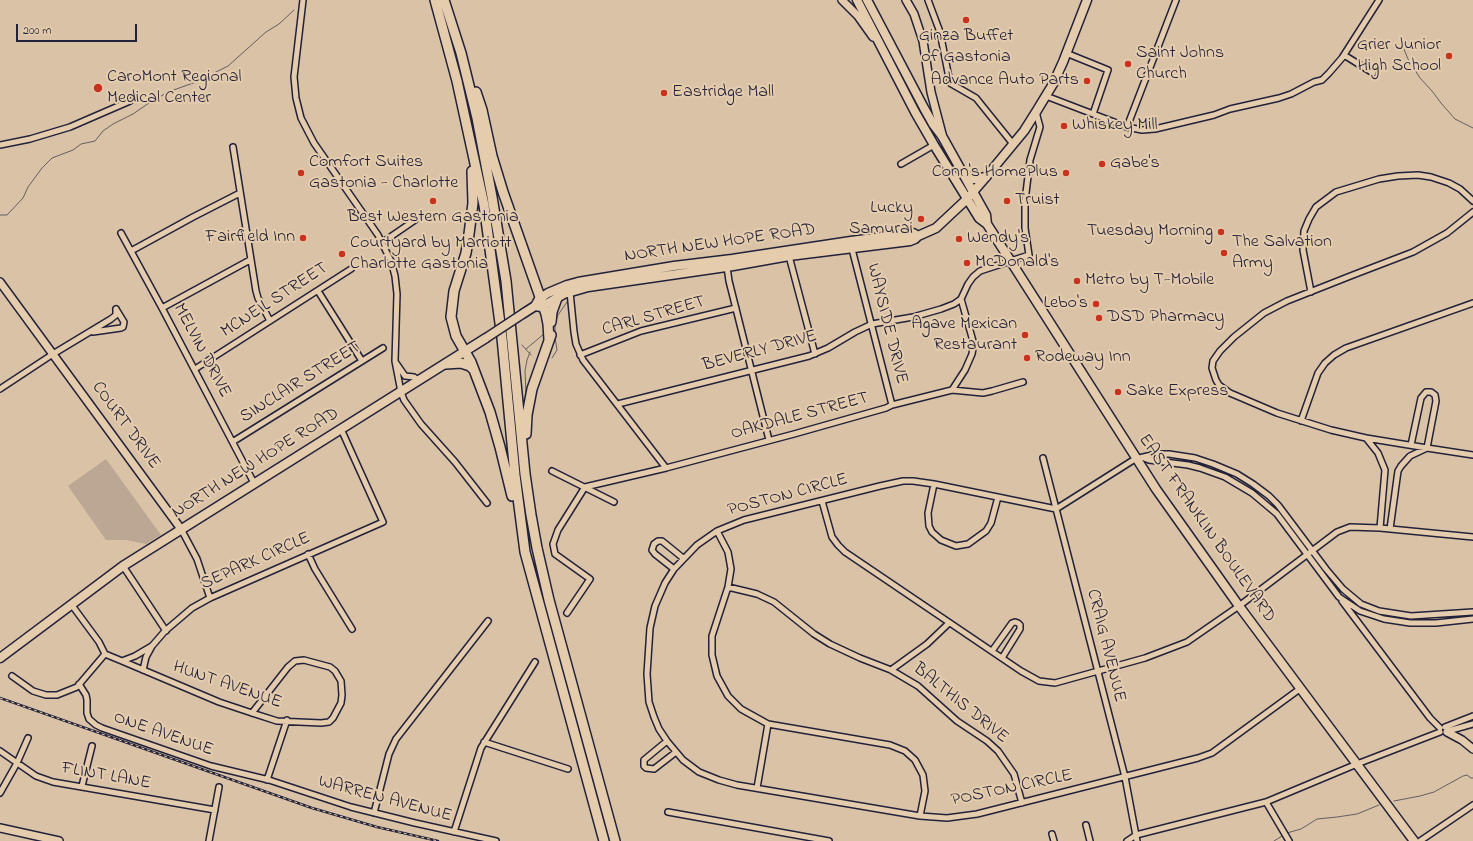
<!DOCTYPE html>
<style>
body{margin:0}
#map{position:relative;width:1473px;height:841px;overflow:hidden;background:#d9c2a6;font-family:"Indie Flower",sans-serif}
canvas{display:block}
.scale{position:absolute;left:16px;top:24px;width:121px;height:18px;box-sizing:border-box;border:2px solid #22223b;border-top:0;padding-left:5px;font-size:12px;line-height:14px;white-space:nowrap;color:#22223b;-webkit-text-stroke:3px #e5ccad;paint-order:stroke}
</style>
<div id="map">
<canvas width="1473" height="841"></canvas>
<div class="scale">200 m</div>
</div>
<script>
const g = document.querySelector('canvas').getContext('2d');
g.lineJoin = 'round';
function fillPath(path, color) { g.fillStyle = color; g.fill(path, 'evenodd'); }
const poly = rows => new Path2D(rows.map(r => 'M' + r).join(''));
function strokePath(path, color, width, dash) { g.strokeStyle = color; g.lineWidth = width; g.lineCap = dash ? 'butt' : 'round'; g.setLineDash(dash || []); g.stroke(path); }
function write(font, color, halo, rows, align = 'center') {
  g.font = font + ' "Indie Flower",sans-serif'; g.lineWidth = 4; g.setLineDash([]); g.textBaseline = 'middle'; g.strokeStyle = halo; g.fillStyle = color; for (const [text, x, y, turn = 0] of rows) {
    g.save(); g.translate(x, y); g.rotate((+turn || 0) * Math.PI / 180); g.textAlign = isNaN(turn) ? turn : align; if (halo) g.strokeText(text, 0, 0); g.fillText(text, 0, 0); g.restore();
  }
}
const green = poly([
 [106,459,161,535,146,544,126,540,106,540,68,486]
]);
const stream = poly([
 [1401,42,1408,59,1420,78,1432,91,1441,103,1455,119,1473,128],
 [0,215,7,215,23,198,28,187,42,168,52,158,73,150,81,144,95,141,103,131,113,124,133,114,149,103,168,92,196,82,228,66,266,32,279,24,294,10],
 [555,334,555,323,558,315,567,302],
 [522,345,531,355],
 [526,349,545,333],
 [552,358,557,350,555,337],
 [526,393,525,371,527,360,530,352],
 [1394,801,1420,796,1434,792,1463,776,1467,775,1471,778,1473,778],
 [1287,833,1301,829,1317,819,1337,817,1357,814,1379,805],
 [1274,841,1282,836]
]);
const street = poly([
 [303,0,294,77,296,98,301,118,314,143,378,235,391,261,395,276,397,294,395,361,401,392,404,400,421,424,455,462,487,503],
 [928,0,940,32,950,83,976,98,1013,144],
 [1066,53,1108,70,1093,114],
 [1344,55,1373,73],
 [1046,96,1127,127,1142,130,1155,129,1214,115,1230,109,1279,98,1291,94,1314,82,1322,80,1329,73,1342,58,1379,0],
 [1127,127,1176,0],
 [0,145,30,139,70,127,130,101],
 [233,147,256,291,258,298,270,321],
 [901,164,934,145],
 [121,233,162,308,254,483],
 [383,242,415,220],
 [852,249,892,405],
 [131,251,193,217,240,193],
 [789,256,815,354],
 [727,267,729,281,769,440],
 [318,291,362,361],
 [570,292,574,332,576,344,583,360,666,468],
 [1311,292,1303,250,1304,231,1309,219,1316,207,1336,192,1379,179,1398,176,1418,175,1431,177,1449,183,1460,189,1473,201],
 [162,308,250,260],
 [93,332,121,328,123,327,124,322,116,309],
 [580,355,641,331,736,308],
 [396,363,405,376,414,377,419,381],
 [195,369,351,269],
 [0,389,53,354,111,319,116,315,116,309],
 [952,390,965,370,972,354,973,348,973,341,961,299],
 [618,404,809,356,828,348,855,332,872,324,913,317,941,309,954,304,961,299,968,284,973,277,980,271,1029,255,1025,228,1025,201,1030,160,1040,127,1036,112],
 [1301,421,1318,373,1325,363,1334,355,1346,348,1473,303],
 [1366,438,1427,448,1436,401,1435,395,1431,392,1426,392,1421,398,1411,445],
 [234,441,383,348],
 [1043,458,1125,777,1137,841],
 [1144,458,1149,460,1188,465,1200,468,1225,477,1252,493,1277,514,1339,597,1360,611,1384,619,1410,623,1436,623,1473,619],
 [552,471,614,502],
 [934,484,928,513,929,526,932,532,941,540,956,546,968,544,986,531,991,523,998,497],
 [822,501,832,537,838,545,845,552,1021,671,1039,681,1055,683,1145,658,1187,642,1239,606,1337,532,1350,527,1380,528,1473,537],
 [1056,509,934,484,913,481,903,481,880,486,744,520,717,531,697,545,674,569,665,583,655,606,650,628,647,674,649,702,654,717,659,729,667,741,683,760,699,772,719,780,737,785,920,816,947,818,977,814,1198,758,1212,753,1301,688],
 [1056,509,1135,459,1156,454,1169,454,1195,458,1213,464,1237,474,1253,484,1269,496,1278,505,1326,569,1343,589,1361,604,1379,611,1411,616,1473,612],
 [1380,528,1385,470,1378,453,1366,438,1331,430,1277,413,1230,393,1219,385,1216,380,1212,368,1213,361,1220,351,1234,337,1264,313,1287,301,1353,275,1413,252,1447,233,1473,212],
 [181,529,197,559,210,598],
 [1390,529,1398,471,1401,466,1410,456,1427,448,1473,455],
 [717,531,728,552,731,569,728,587,712,636,712,655,717,676,728,696,741,709,768,724,890,745,905,751,915,760,923,775,925,791,920,816],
 [308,554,315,569,352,629],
 [123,566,166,631],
 [674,569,655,554,652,550,654,544,658,541,662,541,683,558],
 [728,587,757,594,774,602,814,634,830,644,860,658,891,670,918,686,957,721,987,741,998,751,1014,774,1022,803],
 [1342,601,1430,718,1440,728],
 [71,604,99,642,105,654],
 [567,613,590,579,555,554,553,544,558,530,585,487,666,468,794,434,886,408,892,405,952,390,983,393,992,391,1023,382],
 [992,651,1012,623,1015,622,1018,623,1020,625,1020,629,1002,658],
 [105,654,122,661,135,656,152,646,165,631,192,608,210,598,383,522,341,429],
 [122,661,219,702,252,713,277,721,321,723,329,722,333,718,341,703,342,695,341,681,335,671,330,667,304,660,295,661,288,667,252,713],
 [143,670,146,657,152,646],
 [891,670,927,644,949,623],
 [12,676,33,691,46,695,57,695,77,687,105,654],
 [79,684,86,695,87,700,87,713,89,719,96,725,102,728,211,766,269,780,351,807,415,823,496,841],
 [1445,727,1473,716],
 [1448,731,1473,724],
 [667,741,644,760,644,766,646,768,654,769,676,752],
 [484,742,568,769],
 [0,751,36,776,53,782,215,810],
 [267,780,287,720],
 [82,786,92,746],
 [757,788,768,724],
 [0,793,17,763,28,738],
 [1266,802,1289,841],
 [668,812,829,841],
 [374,813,389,754,396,739,488,621],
 [1086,825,1090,841],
 [454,832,481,748,535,662],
 [1052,834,1054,841],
 [209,841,219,787],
 [1127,841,1136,835,1266,802,1357,764,1440,732],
 [1420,841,1473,805]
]);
const secondary = poly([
 [842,0,858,16,873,37],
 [906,0,914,14,923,41,931,92,942,134],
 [0,282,181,529],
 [1447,732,1462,740,1473,749],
 [0,828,59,841]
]);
const primary = poly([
 [857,0,915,112,934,145,979,218,987,224,1156,489,1239,606,1414,841],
 [867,0,924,108,933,124,942,136,986,215,987,224],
 [963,173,971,179,975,179,986,177],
 [535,306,541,307,564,294,588,287,733,266,789,256,910,241,915,239,918,236,936,228,967,199,986,177,1024,131,1036,112,1053,84,1063,62,1087,0],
 [524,313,535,306,539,299,548,293,567,285,578,282,674,266,732,259,851,241,913,233,918,236],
 [0,658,123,566,486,338]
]);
const highway = poly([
 [435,0,457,81,484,205,502,338,515,475,525,552,604,841],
 [444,0,461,53,477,118,492,197,506,281,525,474,531,515,537,548,549,600,615,841],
 [476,92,482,110,492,156,503,192,546,314,548,324,549,340],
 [472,171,473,203,469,234,466,253,454,291,451,317,456,336,471,362,490,412,500,447,512,496],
 [551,322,552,312,557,298],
 [446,364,461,363,470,366,474,370],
 [526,434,527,415,532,389,551,335]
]);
const rail = poly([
 [0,698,312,808,377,827,438,841]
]);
const primaryBridge = poly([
 [486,338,524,313]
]);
const markers = [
 [966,20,4,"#c8321e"],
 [1449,56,4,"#c8321e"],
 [1128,64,4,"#c8321e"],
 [1087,81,4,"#c8321e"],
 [98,88,5,"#c8321e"],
 [664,93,4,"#c8321e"],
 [1064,126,4,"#c8321e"],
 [1102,164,4,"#c8321e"],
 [301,173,4,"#c8321e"],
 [1066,173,4,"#c8321e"],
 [433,201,4,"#c8321e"],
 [1007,201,4,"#c8321e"],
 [921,219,4,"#c8321e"],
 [1221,232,4,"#c8321e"],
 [303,238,4,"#c8321e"],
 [959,239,4,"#c8321e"],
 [1224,253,4,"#c8321e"],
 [342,254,4,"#c8321e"],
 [967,263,4,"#c8321e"],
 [1077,281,4,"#c8321e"],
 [1096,304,4,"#c8321e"],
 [1099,318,4,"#c8321e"],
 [1025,335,4,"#c8321e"],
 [1027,358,4,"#c8321e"],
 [1118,392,4,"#c8321e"]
];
const poiNames = [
 ["Ginza Buffet",966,37,"center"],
 ["of Gastonia",966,58,"center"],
 ["Grier Junior",1441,46,"right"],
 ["High School",1441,67,"right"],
 ["Saint Johns",1136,54],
 ["Church",1136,75],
 ["CaroMont Regional",107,78],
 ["Medical Center",107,99],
 ["Advance Auto Parts",1079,81,"right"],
 ["Eastridge Mall",672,93],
 ["Whiskey Mill",1072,126],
 ["Comfort Suites",309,163],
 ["Gastonia - Charlotte",309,184],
 ["Gabe's",1110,164],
 ["Conn's HomePlus",1058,173,"right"],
 ["Truist",1015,201],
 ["Lucky",913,209,"right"],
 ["Samurai",913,230,"right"],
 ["Best Western Gastonia",433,218,"center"],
 ["Tuesday Morning",1213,232,"right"],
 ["Fairfield Inn",295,238,"right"],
 ["Wendy's",967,239],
 ["The Salvation",1232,243],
 ["Army",1232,264],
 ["Courtyard by Marriott",350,244],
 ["Charlotte Gastonia",350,265],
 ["McDonald's",975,263],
 ["Metro by T-Mobile",1085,281],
 ["Lebo's",1088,304,"right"],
 ["DSD Pharmacy",1107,318],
 ["Agave Mexican",1017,325,"right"],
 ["Restaurant",1017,346,"right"],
 ["Rodeway Inn",1035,358],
 ["Sake Express",1126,392]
];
const streetNames = [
 ["NORTH NEW HOPE ROAD",720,244,-8],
 ["MCNEIL STREET",275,301,-33],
 ["CARL STREET",654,317,-16],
 ["WAYSIDE DRIVE",886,324,76],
 ["MELVIN DRIVE",201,351,62],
 ["BEVERLY DRIVE",760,352,-15],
 ["SINCLAIR STREET",301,383,-32],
 ["OAKDALE STREET",800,417,-15],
 ["COURT DRIVE",125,426,54],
 ["NORTH NEW HOPE ROAD",256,464,-32],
 ["POSTON CIRCLE",788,496,-15],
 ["EAST FRANKLIN BOULEVARD",1206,529,55],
 ["SEPARK CIRCLE",256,562,-24],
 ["CRAIG AVENUE",1105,646,76],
 ["HUNT AVENUE",227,686,19],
 ["BALTHIS DRIVE",960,704,39],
 ["ONE AVENUE",163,735,19],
 ["FLINT LANE",106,777,10],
 ["POSTON CIRCLE",1012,789,-12],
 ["WARREN AVENUE",385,800,15]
];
fillPath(green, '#bba794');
strokePath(stream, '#655d63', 1);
strokePath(street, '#22223b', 8);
strokePath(secondary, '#22223b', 10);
strokePath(primary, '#22223b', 11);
strokePath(highway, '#22223b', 12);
strokePath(street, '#e5ccad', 5);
strokePath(secondary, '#e5ccad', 7);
strokePath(primary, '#e5ccad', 8);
strokePath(highway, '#e5ccad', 9);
strokePath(rail, '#22223b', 2.5);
strokePath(rail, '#e5ccad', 1, [3]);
strokePath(primaryBridge, '#22223b', 11, []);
strokePath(primaryBridge, '#e5ccad', 8);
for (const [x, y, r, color] of markers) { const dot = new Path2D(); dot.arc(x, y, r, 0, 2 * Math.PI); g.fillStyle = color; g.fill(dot); strokePath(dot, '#e5ccad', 1.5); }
write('18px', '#22223b', '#e5ccad', poiNames, 'left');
write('18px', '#22223b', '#e5ccad', streetNames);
</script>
